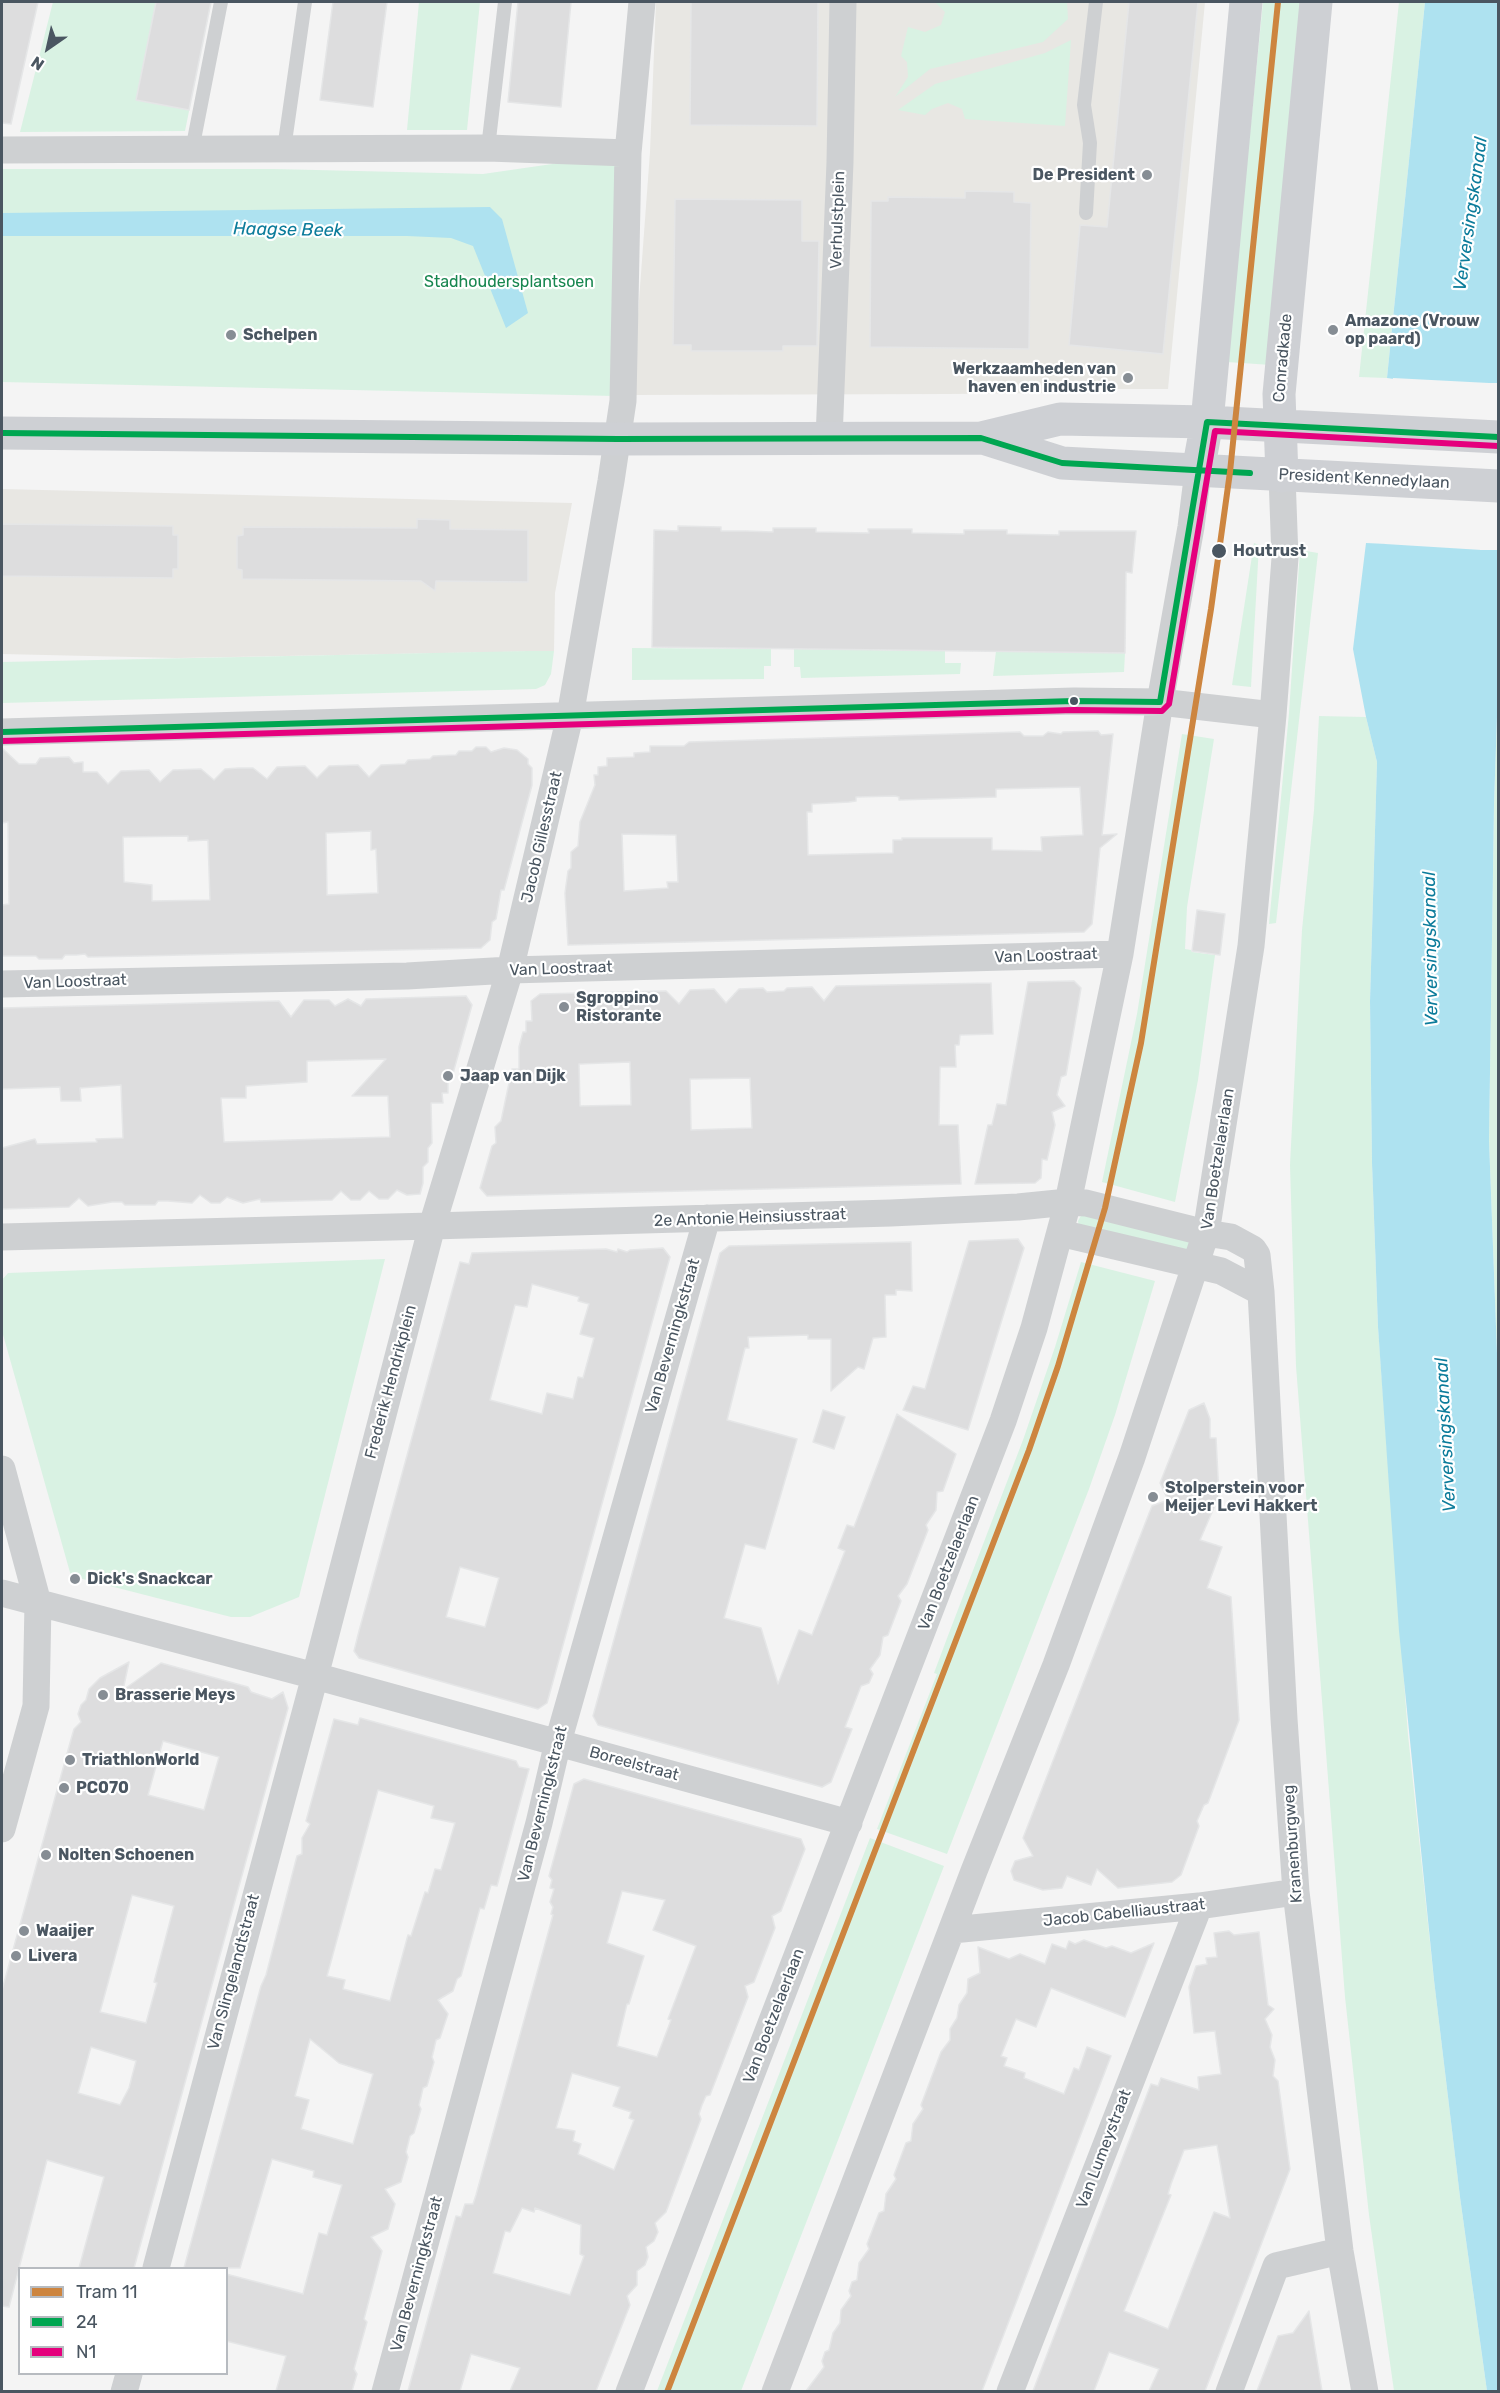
<!DOCTYPE html>
<style>
body{margin:0}
#map{position:relative;width:1500px;height:2393px;overflow:hidden;background:#f4f4f4;font-family:Rubik,sans-serif}
canvas{display:block}
.frame{position:absolute;inset:0;border:3px solid #4a5661;pointer-events:none}
.legend{position:absolute;left:18px;top:2267px;width:210px;height:108px;box-sizing:border-box;background:#fff;border:2px solid #b7bbc0;margin:0;padding:8px 10px;list-style:none;font-size:18px;color:#4a5661}
.legend li{display:flex;align-items:center;gap:12px;height:30px}
.legend b{width:30px;border:2px solid #b7bbc0}
.north{position:absolute;left:18px;top:18px;width:60px;height:60px;-webkit-text-stroke:4px #fff;paint-order:stroke;rotate:214deg;font-size:16px;font-weight:700;line-height:24px;text-align:center;color:#4a5661}
.north::after{content:'';display:block;margin:auto;width:21px;height:27px;background:#4a5661;clip-path:polygon(50% 0,100% 100%,50% 72%,0 100%)}
</style>
<div id="map">
<canvas width="1500" height="2393"></canvas>
<div class="frame"></div>
<ul class="legend">
<li><b style="height:8px;background:#cd853f"></b>Tram 11</li>
<li><b style="height:8px;background:#00a651"></b>24</li>
<li><b style="height:8px;background:#e5007d"></b>N1</li>
</ul>
<div class="north">N</div>
</div>
<script>
const g = document.querySelector('canvas').getContext('2d');
g.lineJoin = 'round';
function fillPath(path, color) { g.fillStyle = color; g.fill(path, 'evenodd'); }
const poly = rows => new Path2D(rows.map(r => 'M' + r).join(''));
function strokePath(path, color, width, dash) { g.strokeStyle = color; g.lineWidth = width; g.lineCap = dash ? 'butt' : 'round'; g.setLineDash(dash || []); g.stroke(path); }
function write(font, color, halo, rows, align = 'center') {
  g.font = font + ' Rubik,sans-serif'; g.lineWidth = 4.5; g.setLineDash([]); g.textBaseline = 'middle'; g.strokeStyle = halo; g.fillStyle = color; for (const [text, x, y, turn = 0] of rows) {
    g.save(); g.translate(x, y); g.rotate((+turn || 0) * Math.PI / 180); g.textAlign = isNaN(turn) ? turn : align; if (halo) g.strokeText(text, 0, 0); g.fillText(text, 0, 0); g.restore();
  }
}
const commercial = poly([
 [656,2,1205,2,1168,389,1076,389,1048,393,948,394,632,395,650,152],
 [2,489,572,503,555,593,554,651,176,658,2,654]
]);
const green = poly([
 [53,2,211,2,185,131,20,132],
 [419,2,480,2,467,130,407,130],
 [935,2,1067,2,1068,19,1043,42,930,69,895,97,908,77,907,62,901,56,908,27,925,32,941,25,945,12],
 [1263,2,1306,2,1271,365,1227,362],
 [1399,2,1425,2,1387,378,1359,377],
 [1071,40,1065,126,965,119,962,109,948,103,932,109,925,115,898,110,935,84,1045,53],
 [628,153,614,396,2,382,2,169,274,169,483,174],
 [1254,543,1259,545,1251,687,1232,685],
 [1300,550,1318,553,1276,923,1269,924,1289,713],
 [632,648,771,649,771,666,764,666,764,679,632,680],
 [794,649,945,651,945,663,961,663,960,674,801,678,800,667,794,667],
 [529,651,554,651,551,674,545,685,536,689,2,703,2,662],
 [996,651,1125,653,1124,672,993,676],
 [1498,688,1498,1380,1489,1140,1494,804],
 [1319,716,1366,717,1377,762,1370,1001,1372,1163,1378,1327,1408,1735,1434,1980,1460,2197,1487,2391,1394,2391,1369,2215,1345,1997,1296,1366,1290,1165,1302,930,1314,810],
 [1182,734,1214,739,1187,907,1185,949,1191,950,1192,952,1215,955,1198,1080,1175,1202,1102,1182,1137,1014],
 [1083,1212,1192,1238,1188,1252,1079,1227,1078,1221],
 [385,1259,299,1597,250,1617,231,1617,71,1576,2,1331,2,1280,8,1273],
 [1081,1262,1155,1281,1115,1415,1089,1489,947,1854,877,1829,937,1674,934,1673,949,1633,1023,1440,1055,1347],
 [870,1838,944,1866,741,2391,657,2391]
]);
const water = poly([
 [1425,2,1498,2,1498,383,1488,383,1480,550,1498,550,1498,688,1494,804,1489,1140,1498,1380,1498,2391,1487,2391,1460,2197,1434,1980,1399,1631,1378,1327,1372,1163,1370,1001,1377,762,1366,717,1353,649,1366,543,1387,544,1394,379,1387,378],
 [490,207,502,219,528,313,506,328,473,246,451,238,407,236,2,236,2,213]
]);
const pier = poly([
 [1393,378,1489,383,1482,550,1385,544]
]);
const building = poly([
 [2,2,38,2,11,124,2,123,2,2],
 [156,2,211,2,189,110,136,100,156,2],
 [333,2,387,2,373,107,320,100,333,2],
 [518,2,571,2,561,107,508,102,518,2],
 [691,2,818,2,817,126,690,125,691,2],
 [1129,2,1198,2,1163,354,1069,345,1080,225,1107,227,1129,2],
 [965,191,1014,192,1014,202,1031,203,1029,349,870,347,871,201,888,201,888,197,965,198,965,191],
 [675,199,802,200,802,241,819,241,817,346,783,346,783,351,691,351,691,345,673,345,675,199],
 [417,519,450,520,450,529,528,530,528,582,436,581,435,591,421,581,242,579,242,570,237,569,237,536,243,535,243,527,417,528,417,519],
 [2,524,173,526,173,535,178,535,178,569,173,569,173,578,2,576,2,524],
 [678,526,721,527,721,531,745,531,773,532,773,528,816,528,816,532,869,533,868,529,912,529,912,533,964,534,964,530,1007,530,1007,534,1059,535,1059,531,1136,531,1132,573,1126,572,1125,653,652,647,654,530,678,531,678,526],
 [1098,731,1101,735,1113,734,1102,835,1117,834,1100,848,1092,924,1084,932,568,945,565,893,568,871,571,868,571,852,578,846,580,822,595,785,594,775,598,775,598,767,607,766,607,758,634,757,634,753,650,752,650,746,684,746,689,742,1020,732,1024,736,1043,736,1048,732,1061,734,1063,732,1098,731],
 [1080,787,1083,835,1041,837,1042,851,992,850,992,838,902,838,902,840,893,840,893,853,808,855,807,812,812,812,812,804,849,802,856,801,856,797,895,796,899,797,899,800,996,797,996,789,1080,787],
 [622,834,676,835,678,882,667,882,668,888,624,891,622,834],
 [476,747,486,747,491,752,504,748,517,750,528,759,528,764,532,768,532,785,504,890,501,890,496,919,492,922,490,940,481,948,141,956,88,957,85,954,76,955,65,955,62,959,39,959,36,956,2,956,2,905,9,904,8,822,2,823,2,748,19,764,36,764,40,758,69,757,74,763,83,762,83,772,97,772,108,784,121,771,149,770,160,782,173,770,201,769,214,780,225,769,239,768,253,768,267,779,277,767,305,766,317,778,329,766,358,765,369,777,381,765,405,764,408,760,430,759,433,756,456,755,459,751,472,751,476,747],
 [371,831,371,850,376,849,378,893,327,895,326,833,371,831],
 [188,836,188,841,208,840,210,900,152,901,152,885,124,882,123,837,188,836],
 [1197,910,1225,914,1220,955,1192,951,1197,910],
 [1074,981,1081,988,1077,1012,1066,1075,1061,1077,1057,1095,1065,1106,1052,1112,1055,1125,1047,1160,1042,1159,1041,1178,1035,1183,975,1184,988,1125,992,1125,997,1104,1006,1105,1028,982,1074,981],
 [991,983,993,1034,960,1035,959,1045,955,1045,956,1067,940,1067,939,1125,958,1125,961,1184,487,1196,480,1188,492,1146,496,1143,495,1127,501,1121,512,1069,519,1069,519,1047,523,1032,526,1032,526,1021,532,1021,531,1001,540,994,666,991,679,1004,690,990,714,989,726,1003,739,989,763,988,767,992,784,991,787,988,812,987,824,1001,836,986,991,983],
 [630,1062,631,1105,580,1106,579,1064,630,1062],
 [750,1078,752,1128,691,1130,690,1079,750,1078],
 [466,996,472,1005,452,1077,448,1080,448,1093,442,1093,443,1103,431,1103,432,1143,428,1148,428,1162,423,1167,423,1183,420,1194,407,1195,397,1190,388,1199,379,1199,369,1191,360,1200,351,1200,341,1191,332,1200,261,1202,260,1199,243,1203,227,1197,220,1203,211,1203,200,1195,192,1203,168,1201,158,1201,155,1205,125,1205,122,1202,112,1202,88,1206,79,1198,69,1207,2,1209,2,1148,35,1139,37,1144,97,1142,96,1139,123,1138,121,1085,80,1088,81,1101,61,1101,60,1087,2,1089,2,1008,279,1001,291,1017,304,1000,329,1000,335,1006,348,999,361,1006,366,999,466,996],
 [386,1059,352,1096,388,1096,390,1137,224,1142,221,1098,246,1098,246,1086,307,1082,307,1061,386,1059],
 [1018,1239,1024,1248,968,1430,903,1410,913,1386,925,1389,969,1241,1018,1239],
 [911,1242,912,1291,896,1290,896,1295,885,1295,886,1337,873,1338,864,1369,858,1367,831,1391,831,1339,808,1339,808,1335,748,1337,749,1348,745,1348,727,1420,797,1439,765,1549,745,1544,724,1618,761,1628,778,1684,799,1630,812,1635,845,1551,838,1548,847,1525,854,1527,897,1414,956,1454,943,1491,937,1492,936,1510,926,1525,928,1530,907,1584,898,1596,901,1601,888,1635,883,1637,880,1655,870,1669,873,1674,869,1683,861,1686,845,1727,852,1729,831,1782,822,1787,598,1725,593,1716,720,1253,729,1246,911,1242],
 [663,1248,670,1257,547,1703,538,1709,359,1658,354,1651,359,1631,460,1262,469,1264,472,1253,606,1249,617,1252,618,1249,627,1252,630,1250,663,1248],
 [532,1284,579,1297,578,1301,589,1304,580,1334,594,1338,583,1378,578,1377,573,1399,547,1393,542,1414,490,1400,515,1305,527,1307,532,1284],
 [460,1567,499,1578,485,1627,446,1617,460,1567],
 [1204,1403,1210,1419,1210,1438,1216,1438,1219,1496,1200,1540,1222,1547,1207,1588,1231,1597,1239,1720,1208,1803,1204,1805,1197,1821,1199,1826,1181,1875,1172,1882,1118,1888,1097,1869,1091,1885,1067,1876,1062,1888,1043,1890,1014,1880,1011,1871,1015,1861,1033,1856,1023,1838,1148,1516,1152,1506,1168,1500,1160,1483,1189,1410,1204,1403],
 [823,1410,845,1417,834,1449,813,1442,823,1410],
 [129,1662,123,1690,161,1663,248,1687,251,1692,272,1699,283,1692,288,1708,134,2268,79,2268,104,2177,47,2160,9,2307,2,2306,2,1990,70,1743,74,1729,81,1722,78,1714,81,1705,86,1700,89,1689,100,1678,129,1662],
 [163,1741,219,1757,204,1810,148,1795,163,1741],
 [132,1895,174,1906,154,1982,157,1983,146,2023,100,2012,132,1895],
 [91,2047,136,2061,129,2088,120,2105,78,2093,91,2047],
 [360,1718,516,1761,519,1767,529,1769,497,1886,491,1885,484,1909,480,1908,461,1976,457,1979,453,1991,438,2000,448,2014,440,2038,436,2040,434,2049,432,2057,434,2062,427,2086,423,2088,421,2097,419,2105,421,2109,414,2133,410,2136,406,2152,408,2157,401,2182,385,2189,395,2204,388,2229,371,2237,382,2251,364,2319,367,2322,354,2369,357,2374,352,2391,276,2391,286,2356,226,2341,226,2274,303,2294,319,2233,327,2235,342,2185,313,2177,314,2171,272,2159,240,2268,184,2268,261,1986,266,1975,297,1856,302,1854,302,1838,310,1824,306,1821,334,1719,358,1725,360,1718],
 [378,1790,434,1806,431,1818,455,1823,441,1870,435,1869,428,1893,425,1892,411,1936,408,1935,390,2001,343,1989,345,1980,327,1976,378,1790],
 [310,2039,339,2063,373,2074,353,2144,301,2129,309,2100,295,2096,310,2039],
 [584,1779,801,1839,805,1849,781,1911,772,1916,775,1928,754,1982,745,1986,748,1997,710,2095,706,2096,702,2105,699,2114,701,2119,666,2212,655,2223,658,2232,654,2241,646,2247,648,2257,645,2265,637,2271,637,2285,627,2296,630,2305,596,2391,510,2391,520,2368,471,2354,460,2391,408,2391,456,2216,461,2217,465,2204,473,2204,476,2195,553,1915,551,1914,553,1907,550,1902,554,1889,550,1888,552,1880,549,1876,574,1784,584,1779],
 [622,1891,665,1900,653,1930,696,1946,668,2019,671,2020,657,2057,617,2046,627,2004,629,2004,644,1956,607,1943,622,1891],
 [572,2073,620,2087,613,2106,631,2112,629,2118,634,2120,614,2170,578,2154,581,2144,573,2141,575,2131,556,2128,572,2073],
 [522,2208,534,2212,535,2208,581,2225,580,2254,584,2256,570,2295,493,2273,505,2231,510,2232,522,2208],
 [1229,1931,1234,1935,1259,1932,1268,2005,1274,2009,1265,2019,1272,2035,1270,2047,1275,2060,1273,2076,1278,2081,1290,2169,1205,2391,1149,2391,1159,2369,1109,2352,1094,2391,1033,2391,1151,2084,1158,2086,1161,2078,1199,2090,1198,2077,1221,2074,1215,2031,1194,2033,1189,1987,1196,1966,1207,1964,1206,1958,1217,1957,1214,1933,1229,1931],
 [1217,2145,1230,2218,1214,2212,1168,2329,1124,2311,1171,2195,1168,2194,1171,2184,1184,2150,1217,2145],
 [1084,1940,1106,1948,1112,1946,1131,1953,1154,1943,1125,2017,1051,1988,1036,2027,1016,2019,1001,2056,1007,2058,1004,2066,1025,2073,1024,2078,1064,2094,1074,2068,1079,2070,1087,2047,1111,2056,982,2391,806,2391,824,2367,822,2361,825,2352,829,2350,833,2333,840,2323,841,2310,851,2296,849,2291,852,2282,857,2280,859,2263,869,2249,867,2244,879,2213,884,2211,886,2194,896,2179,894,2175,906,2143,911,2141,913,2124,923,2109,921,2105,941,2052,950,2040,950,2029,957,2018,959,2005,967,1993,968,1979,980,1973,978,1947,1009,1959,1020,1954,1045,1964,1052,1944,1066,1949,1069,1941,1075,1944,1084,1940],
 [1309,2311,1322,2391,1257,2391,1278,2336,1293,2333,1309,2311]
]);
const lane = poly([
 [488,148,505,2],
 [284,149,305,2],
 [192,150,221,2],
 [1086,213,1090,143,1084,105,1096,2]
]);
const street = poly([
 [642,2,628,153,623,401,611,481,570,716,510,970,432,1226,891,1213,1018,1207,1068,1202,1086,1203,1206,1233,1231,1237,1253,1249,1257,1255,1261,1292,1284,1719,1296,1892,1340,2251,1365,2392],
 [2,150,488,148,628,153],
 [829,439,840,162,843,2],
 [2,732,1074,701,1160,702,1273,715],
 [2,984,407,976,510,970,1120,954],
 [1060,1233,1221,1271,1261,1292],
 [2,1237,432,1226,315,1676,2,1593],
 [2,1469,38,1603,36,1706,2,1829],
 [952,1930,1199,1906,1296,1892],
 [156,2268,315,1676,849,1823],
 [124,2392,129,2374],
 [385,2392,539,1823,558,1742,707,1218],
 [629,2392,1003,1421,1034,1328,1068,1202,1120,954,1160,702,1191,527,1198,471],
 [775,2392,974,1871,1056,1665,1132,1457,1206,1233,1251,946,1273,715,1285,558,1282,476],
 [1010,2392,1199,1906],
 [1229,2392,1276,2266,1340,2251]
]);
const secondary = poly([
 [2,433,618,439,981,438,1060,419,1207,422,1498,437],
 [983,438,1062,463,1498,486],
 [1198,471,1207,422,1246,2],
 [1282,476,1279,394,1316,2]
]);
const bus1 = poly([
 [2,433,618,439,981,438,1062,463,1250,473],
 [2,732,1074,701,1160,702,1207,422,1498,437]
]);
const bus2 = poly([
 [2,741,1074,710,1162,711,1169,704,1215,431,1498,446]
]);
const tram1 = poly([
 [667,2392,1029,1450,1058,1366,1105,1208,1141,1043,1211,609,1230,472,1278,2]
]);
const markers = [
 [1147,175,6,"#868d94"],
 [1333,330,6,"#868d94"],
 [231,335,6,"#868d94"],
 [1128,378,6,"#868d94"],
 [1219,551,8,"#4a5661"],
 [1074,701,5,"#4a5661"],
 [564,1007,6,"#868d94"],
 [448,1076,6,"#868d94"],
 [1153,1497,6,"#868d94"],
 [75,1579,6,"#868d94"],
 [103,1695,6,"#868d94"],
 [70,1760,6,"#868d94"],
 [64,1788,6,"#868d94"],
 [46,1855,6,"#868d94"],
 [24,1931,6,"#868d94"],
 [16,1956,6,"#868d94"]
];
const poiNames = [
 ["De President",1135,175,"right"],
 ["Amazone (Vrouw",1345,321],
 ["op paard)",1345,339],
 ["Schelpen",243,335],
 ["Werkzaamheden van",1116,369,"right"],
 ["haven en industrie",1116,387,"right"],
 ["Sgroppino",576,998],
 ["Ristorante",576,1016],
 ["Jaap van Dijk",460,1076],
 ["Stolperstein voor",1165,1488],
 ["Meijer Levi Hakkert",1165,1506],
 ["Dick's Snackcar",87,1579],
 ["Brasserie Meys",115,1695],
 ["TriathlonWorld",82,1760],
 ["PC070",76,1788],
 ["Nolten Schoenen",58,1855],
 ["Waaijer",36,1931],
 ["Livera",28,1956]
];
const streetNames = [
 ["Verhulstplein",838,220,-88],
 ["Conradkade",1283,358,-85],
 ["President Kennedylaan",1364,479,3],
 ["Jacob Gillesstraat",542,837,-77],
 ["Van Loostraat",1046,956,-2],
 ["Van Loostraat",561,969,-2],
 ["Van Loostraat",75,982,-2],
 ["Van Boetzelaerlaan",1218,1159,-81],
 ["2e Antonie Heinsiusstraat",750,1218,-2],
 ["Van Beverningkstraat",673,1336,-74],
 ["Frederik Hendrikplein",391,1382,-75],
 ["Van Boetzelaerlaan",949,1563,-69],
 ["Boreelstraat",634,1764,15],
 ["Van Beverningkstraat",543,1804,-76],
 ["Kranenburgweg",1293,1844,-94],
 ["Jacob Cabelliaustraat",1124,1913,-6],
 ["Van Slingelandtstraat",234,1972,-75],
 ["Van Boetzelaerlaan",774,2016,-69],
 ["Van Lumeystraat",1104,2149,-69],
 ["Van Beverningkstraat",417,2274,-75]
];
const parkNames = [
 ["Stadhoudersplantsoen",509,282]
];
const stopNames = [
 ["Houtrust",1233,551]
];
const waterNames = [
 ["Verversingskanaal",1471,214,-82],
 ["Haagse Beek",288,230,1],
 ["Verversingskanaal",1431,949,-91],
 ["Verversingskanaal",1446,1435,-93]
];
fillPath(commercial, '#e8e7e3');
fillPath(green, '#d9f2e3');
fillPath(water, '#aee2f0');
fillPath(pier, '#f4f4f4');
fillPath(building, '#ddddde');
strokePath(building, '#e5e6e7', 1.5);
strokePath(lane, '#ced0d2', 14);
strokePath(street, '#ced0d2', 27);
strokePath(secondary, '#ced0d4', 33);
strokePath(bus1, '#00a651', 6);
strokePath(bus2, '#e5007d', 6);
strokePath(tram1, '#cd853f', 6);
for (const [x, y, r, color] of markers) { const dot = new Path2D(); dot.arc(x, y, r, 0, 2 * Math.PI); g.fillStyle = color; g.fill(dot); strokePath(dot, '#fff', 2); }
write('bold 16px', '#4a5661', '#fff', poiNames, 'left');
write('16px', '#4a5661', '#fff', streetNames);
write('16px', '#17864f', '#fff', parkNames);
write('bold 16px', '#4a5661', '#fff', stopNames, 'left');
write('italic 18px', '#0c7c9b', '#fff', waterNames);
</script>
